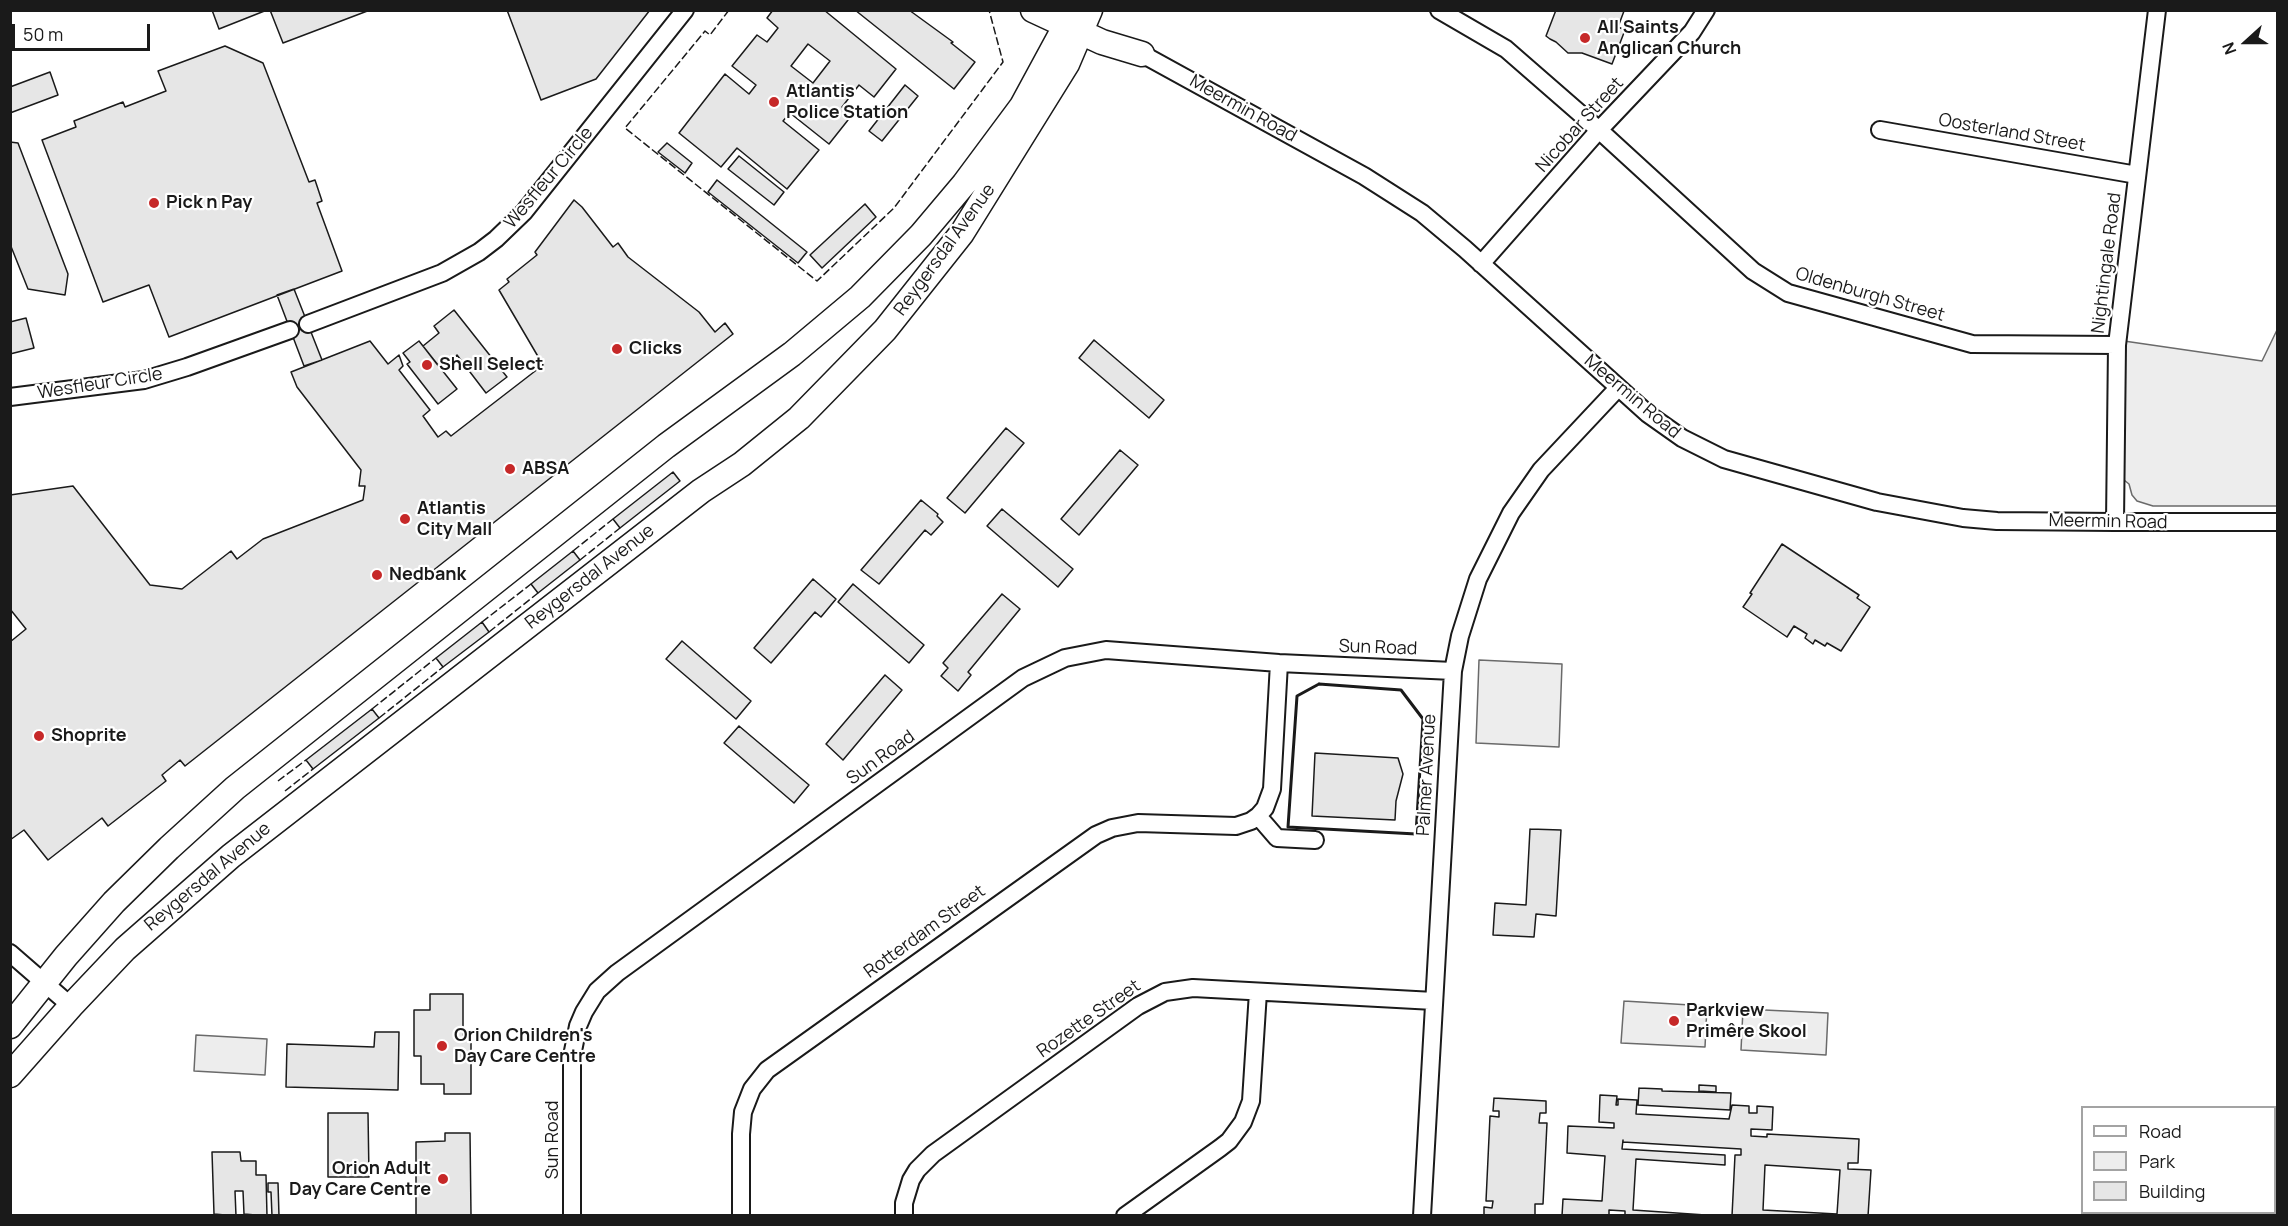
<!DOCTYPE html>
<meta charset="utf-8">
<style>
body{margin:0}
#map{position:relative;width:2288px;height:1226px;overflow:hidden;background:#fff;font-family:Manrope,sans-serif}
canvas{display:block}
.frame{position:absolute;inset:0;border:12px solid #1a1a1a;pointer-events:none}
.legend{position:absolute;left:2081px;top:1106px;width:195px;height:108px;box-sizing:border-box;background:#fff;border:2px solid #a3a3a3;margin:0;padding:8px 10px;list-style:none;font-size:18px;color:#1a1a1a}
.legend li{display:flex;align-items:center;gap:12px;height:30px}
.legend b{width:30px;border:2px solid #a3a3a3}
.north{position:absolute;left:2216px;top:12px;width:60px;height:60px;-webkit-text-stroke:4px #fff;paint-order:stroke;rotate:249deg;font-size:16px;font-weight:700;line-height:24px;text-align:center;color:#1a1a1a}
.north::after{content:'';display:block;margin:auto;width:21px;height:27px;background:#1a1a1a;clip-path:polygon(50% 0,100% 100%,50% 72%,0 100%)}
.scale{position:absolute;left:12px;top:24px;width:138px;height:27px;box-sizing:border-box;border:3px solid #1a1a1a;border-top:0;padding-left:8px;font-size:18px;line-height:21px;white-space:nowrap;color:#1a1a1a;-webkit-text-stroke:4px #fff;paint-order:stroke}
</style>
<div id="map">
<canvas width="2288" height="1226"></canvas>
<div class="frame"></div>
<ul class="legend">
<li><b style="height:8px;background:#fff"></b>Road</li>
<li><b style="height:16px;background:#ededed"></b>Park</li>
<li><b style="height:16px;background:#e6e6e6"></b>Building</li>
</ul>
<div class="north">N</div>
<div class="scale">50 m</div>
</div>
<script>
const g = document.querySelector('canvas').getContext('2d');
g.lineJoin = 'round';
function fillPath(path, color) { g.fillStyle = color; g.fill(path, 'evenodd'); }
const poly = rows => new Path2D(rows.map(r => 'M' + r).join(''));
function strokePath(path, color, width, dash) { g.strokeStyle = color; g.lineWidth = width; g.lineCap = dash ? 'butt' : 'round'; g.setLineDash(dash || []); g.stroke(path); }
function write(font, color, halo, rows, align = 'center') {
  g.font = font + ' Manrope,sans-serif'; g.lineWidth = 4.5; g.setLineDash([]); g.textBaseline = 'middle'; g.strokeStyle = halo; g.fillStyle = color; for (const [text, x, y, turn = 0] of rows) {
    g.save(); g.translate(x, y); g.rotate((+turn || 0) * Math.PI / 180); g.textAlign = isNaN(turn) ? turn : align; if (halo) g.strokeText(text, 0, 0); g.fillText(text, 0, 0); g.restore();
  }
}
const green = poly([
 [2277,330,2277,506,2153,506,2137,501,2132,495,2129,484,2124,480,2122,398,2124,341,2262,361,2277,330],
 [1479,660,1562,664,1559,747,1476,743,1479,660],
 [1624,1001,1707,1006,1705,1047,1621,1043,1624,1001],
 [1743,1009,1828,1013,1826,1055,1741,1050,1743,1009],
 [196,1035,267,1039,265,1075,194,1071,196,1035]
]);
const building = poly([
 [212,10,267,10,219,29,212,10],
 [270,10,370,10,283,43,270,10],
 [507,10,650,10,596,79,541,100,507,10],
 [773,10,824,10,896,69,874,97,859,85,842,107,852,115,829,144,790,113,783,121,819,150,787,189,737,148,721,167,679,133,725,74,749,94,756,85,732,66,757,35,767,42,778,28,767,18,773,10],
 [808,44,830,61,813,83,791,66,808,44],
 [855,10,909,10,953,42,951,43,975,62,954,89,855,10],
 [1556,10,1624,11,1618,27,1625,30,1612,64,1582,53,1568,53,1556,42,1550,39,1546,36,1556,10],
 [225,46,263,63,309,182,315,180,322,201,317,203,342,271,169,337,149,285,103,302,42,140,76,127,74,121,123,102,125,107,166,91,158,71,225,46],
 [50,72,58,95,10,113,10,87,50,72],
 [905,85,918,96,882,141,869,131,905,85],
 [10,142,18,143,68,274,65,295,28,289,10,244,10,142],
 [667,143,692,163,685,173,658,152,667,143],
 [739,156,784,192,774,205,728,169,739,156],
 [717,180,807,252,798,263,708,192,717,180],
 [574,200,582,207,613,247,618,243,628,257,699,312,715,332,725,323,733,334,185,766,180,760,162,775,166,781,108,826,102,818,48,860,24,830,10,840,10,642,26,629,10,609,10,495,73,486,150,585,182,589,231,551,237,559,263,539,363,500,365,486,359,486,361,470,297,387,291,372,370,341,388,364,399,355,403,366,399,370,430,410,423,416,438,437,446,431,451,436,543,365,499,290,509,282,507,279,537,255,535,252,574,200],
 [865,204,876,217,822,268,810,255,865,204],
 [294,289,322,360,304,366,277,295,294,289],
 [454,310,507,377,486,393,457,355,440,368,423,346,439,333,434,326,454,310],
 [26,318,34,348,10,354,10,322,26,318],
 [1094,340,1164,400,1149,418,1079,358,1094,340],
 [419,341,457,389,438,404,407,364,410,362,403,353,419,341],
 [1006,428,1024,443,965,513,947,498,1006,428],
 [1120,450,1138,465,1079,535,1061,519,1120,450],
 [673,472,680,481,620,528,613,519,673,472],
 [921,500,938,514,937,516,943,522,931,535,925,530,879,584,861,570,921,500],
 [1002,509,1073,569,1058,587,987,526,1002,509],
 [1782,544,1859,595,1857,598,1870,607,1841,651,1827,643,1825,646,1815,640,1813,644,1805,638,1807,634,1794,626,1787,637,1743,607,1752,594,1750,593,1782,544],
 [573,551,580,560,538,593,531,584,573,551],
 [813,579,836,599,821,617,815,612,771,663,754,648,813,579],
 [853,584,924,645,909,663,838,602,853,584],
 [1002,594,1020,609,968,672,971,675,958,691,941,676,948,668,943,663,1002,594],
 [482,622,489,632,443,667,436,658,482,622],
 [682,641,751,701,736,719,666,659,682,641],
 [885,675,902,690,843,760,826,744,885,675],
 [372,709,379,718,313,769,306,760,372,709],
 [739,726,809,785,794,803,724,743,739,726],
 [1315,753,1398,758,1403,774,1396,801,1395,820,1312,816,1315,753],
 [1530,829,1561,830,1556,916,1536,914,1534,937,1493,935,1495,903,1526,905,1530,829],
 [430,994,463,994,463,1036,471,1036,471,1094,444,1094,444,1084,421,1084,421,1056,414,1056,414,1010,430,1010,430,994],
 [375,1032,399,1032,398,1090,286,1087,287,1044,374,1047,375,1032],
 [1699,1085,1716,1086,1716,1092,1699,1091,1699,1085],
 [1639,1088,1662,1089,1662,1091,1731,1093,1730,1110,1638,1105,1639,1088],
 [1600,1095,1617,1096,1616,1105,1618,1105,1618,1099,1637,1100,1636,1114,1729,1119,1732,1105,1749,1106,1749,1113,1757,1113,1757,1106,1773,1107,1772,1130,1751,1129,1751,1136,1767,1137,1767,1134,1859,1139,1858,1163,1848,1163,1848,1169,1871,1170,1868,1216,1732,1216,1735,1155,1741,1155,1741,1149,1623,1142,1623,1140,1622,1149,1725,1155,1725,1165,1636,1159,1633,1210,1720,1216,1625,1216,1625,1211,1609,1210,1609,1216,1562,1216,1563,1199,1602,1201,1605,1156,1567,1153,1568,1126,1614,1128,1614,1123,1599,1122,1600,1095],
 [1765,1165,1840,1170,1837,1214,1763,1210,1765,1165],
 [1494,1098,1546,1101,1546,1113,1540,1113,1539,1123,1547,1123,1543,1204,1535,1204,1535,1215,1540,1216,1484,1216,1484,1207,1492,1208,1493,1201,1486,1201,1490,1116,1499,1117,1499,1111,1493,1111,1494,1098],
 [328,1113,368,1113,369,1177,328,1177,328,1113],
 [445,1133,470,1133,471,1215,416,1216,416,1142,445,1141,445,1133],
 [212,1152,240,1152,241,1161,256,1161,256,1175,266,1175,267,1216,244,1214,243,1191,235,1191,236,1216,214,1214,212,1152],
 [268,1183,278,1183,279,1216,272,1216,271,1192,268,1192,268,1183]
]);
const street = poly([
 [1439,10,1506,49,1599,130,1753,271,1788,293,1972,344,2117,345],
 [1142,54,1364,176,1422,213,1465,249,1648,414,1682,438,1724,459,1877,502,1963,518,1997,521,2115,522,2278,522],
 [1880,130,2137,175],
 [1481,264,1599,130,1692,32,1706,10],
 [308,324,442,273,479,252,496,239,524,212,685,10],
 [10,397,144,380,187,367,290,330],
 [2115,522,2117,345,2157,10],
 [1258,816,1277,838,1315,840],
 [10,953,71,1006],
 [572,1216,572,1056,578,1026,584,1012,597,991,617,973,1023,678,1065,658,1106,650,1279,663,1453,671],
 [741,1216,741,1134,743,1112,752,1089,767,1070,1096,835,1112,828,1138,823,1236,826,1251,821,1258,816,1265,808,1272,789,1279,663],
 [904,1216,904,1203,911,1180,917,1170,933,1154,1138,1006,1165,992,1193,988,1434,1001],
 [1125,1216,1220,1148,1229,1141,1243,1122,1251,1101,1258,992],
 [1422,1216,1453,671,1460,636,1478,579,1511,513,1541,470,1618,388]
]);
const secondary = poly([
 [1033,10,1102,42,1142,54],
 [10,1026,66,956,114,902,169,848,235,788,666,446,792,354,860,297,921,235,964,184,1022,106,1074,10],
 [10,1075,71,1006,125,949,231,856,701,491,742,464,799,418,885,330,962,233,1067,64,1090,10]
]);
const fence = poly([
 [729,10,710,35,705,31,625,128,817,281,894,208,1003,62,989,10],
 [573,551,613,519],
 [580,560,620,528],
 [482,622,531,584],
 [489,632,538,593],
 [372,709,436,658],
 [379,718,443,667],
 [278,781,306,760],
 [285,791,313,769]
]);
const wall = poly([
 [1319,684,1401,690,1423,719,1416,834,1288,827,1297,696,1319,684]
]);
const markers = [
 [1585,38,6,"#c62828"],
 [774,102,6,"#c62828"],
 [154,203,6,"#c62828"],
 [617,349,6,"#c62828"],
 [427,365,6,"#c62828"],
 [510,469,6,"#c62828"],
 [405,519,6,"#c62828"],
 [377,575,6,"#c62828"],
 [39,736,6,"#c62828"],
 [1674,1021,6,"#c62828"],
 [442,1046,6,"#c62828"],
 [443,1179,6,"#c62828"]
];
const poiNames = [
 ["All Saints",1597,28],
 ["Anglican Church",1597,49],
 ["Atlantis",786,92],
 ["Police Station",786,113],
 ["Pick n Pay",166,203],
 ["Clicks",629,349],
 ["Shell Select",439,365],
 ["ABSA",522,469],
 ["Atlantis",417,509],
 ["City Mall",417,530],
 ["Nedbank",389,575],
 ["Shoprite",51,736],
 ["Parkview",1686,1011],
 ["Primêre Skool",1686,1032],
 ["Orion Children's",454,1036],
 ["Day Care Centre",454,1057],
 ["Orion Adult",431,1169,"right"],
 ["Day Care Centre",431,1190,"right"]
];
const streetNames = [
 ["Meermin Road",1243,109,29],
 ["Nicobar Street",1580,125,-48],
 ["Oosterland Street",2012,133,10],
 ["Wesfleur Circle",549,178,-50],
 ["Reygersdal Avenue",945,250,-54],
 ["Nightingale Road",2107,263,-83],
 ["Oldenburgh Street",1870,295,16],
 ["Wesfleur Circle",100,384,-9],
 ["Meermin Road",1632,397,40],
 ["Meermin Road",2108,522,1],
 ["Reygersdal Avenue",590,577,-38],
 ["Sun Road",1378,648,2],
 ["Sun Road",881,758,-36],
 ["Palmer Avenue",1427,775,-87],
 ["Reygersdal Avenue",208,877,-40],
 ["Rotterdam Street",925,932,-36],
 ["Rozette Street",1089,1019,-35],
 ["Sun Road",553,1140,-90]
];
fillPath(green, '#ededed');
strokePath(green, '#6a6a6a', 1.5);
fillPath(building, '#e6e6e6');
strokePath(building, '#1a1a1a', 1.5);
strokePath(street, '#1a1a1a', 20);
strokePath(secondary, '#1a1a1a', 27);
strokePath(street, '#fff', 16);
strokePath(secondary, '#fff', 24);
strokePath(fence, '#1a1a1a', 1.5, [8, 3]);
strokePath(wall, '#1a1a1a', 3);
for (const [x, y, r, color] of markers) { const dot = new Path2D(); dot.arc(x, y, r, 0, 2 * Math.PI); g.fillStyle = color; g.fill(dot); strokePath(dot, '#fff', 2); }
write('bold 18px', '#1a1a1a', '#fff', poiNames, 'left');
write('18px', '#1a1a1a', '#fff', streetNames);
</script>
